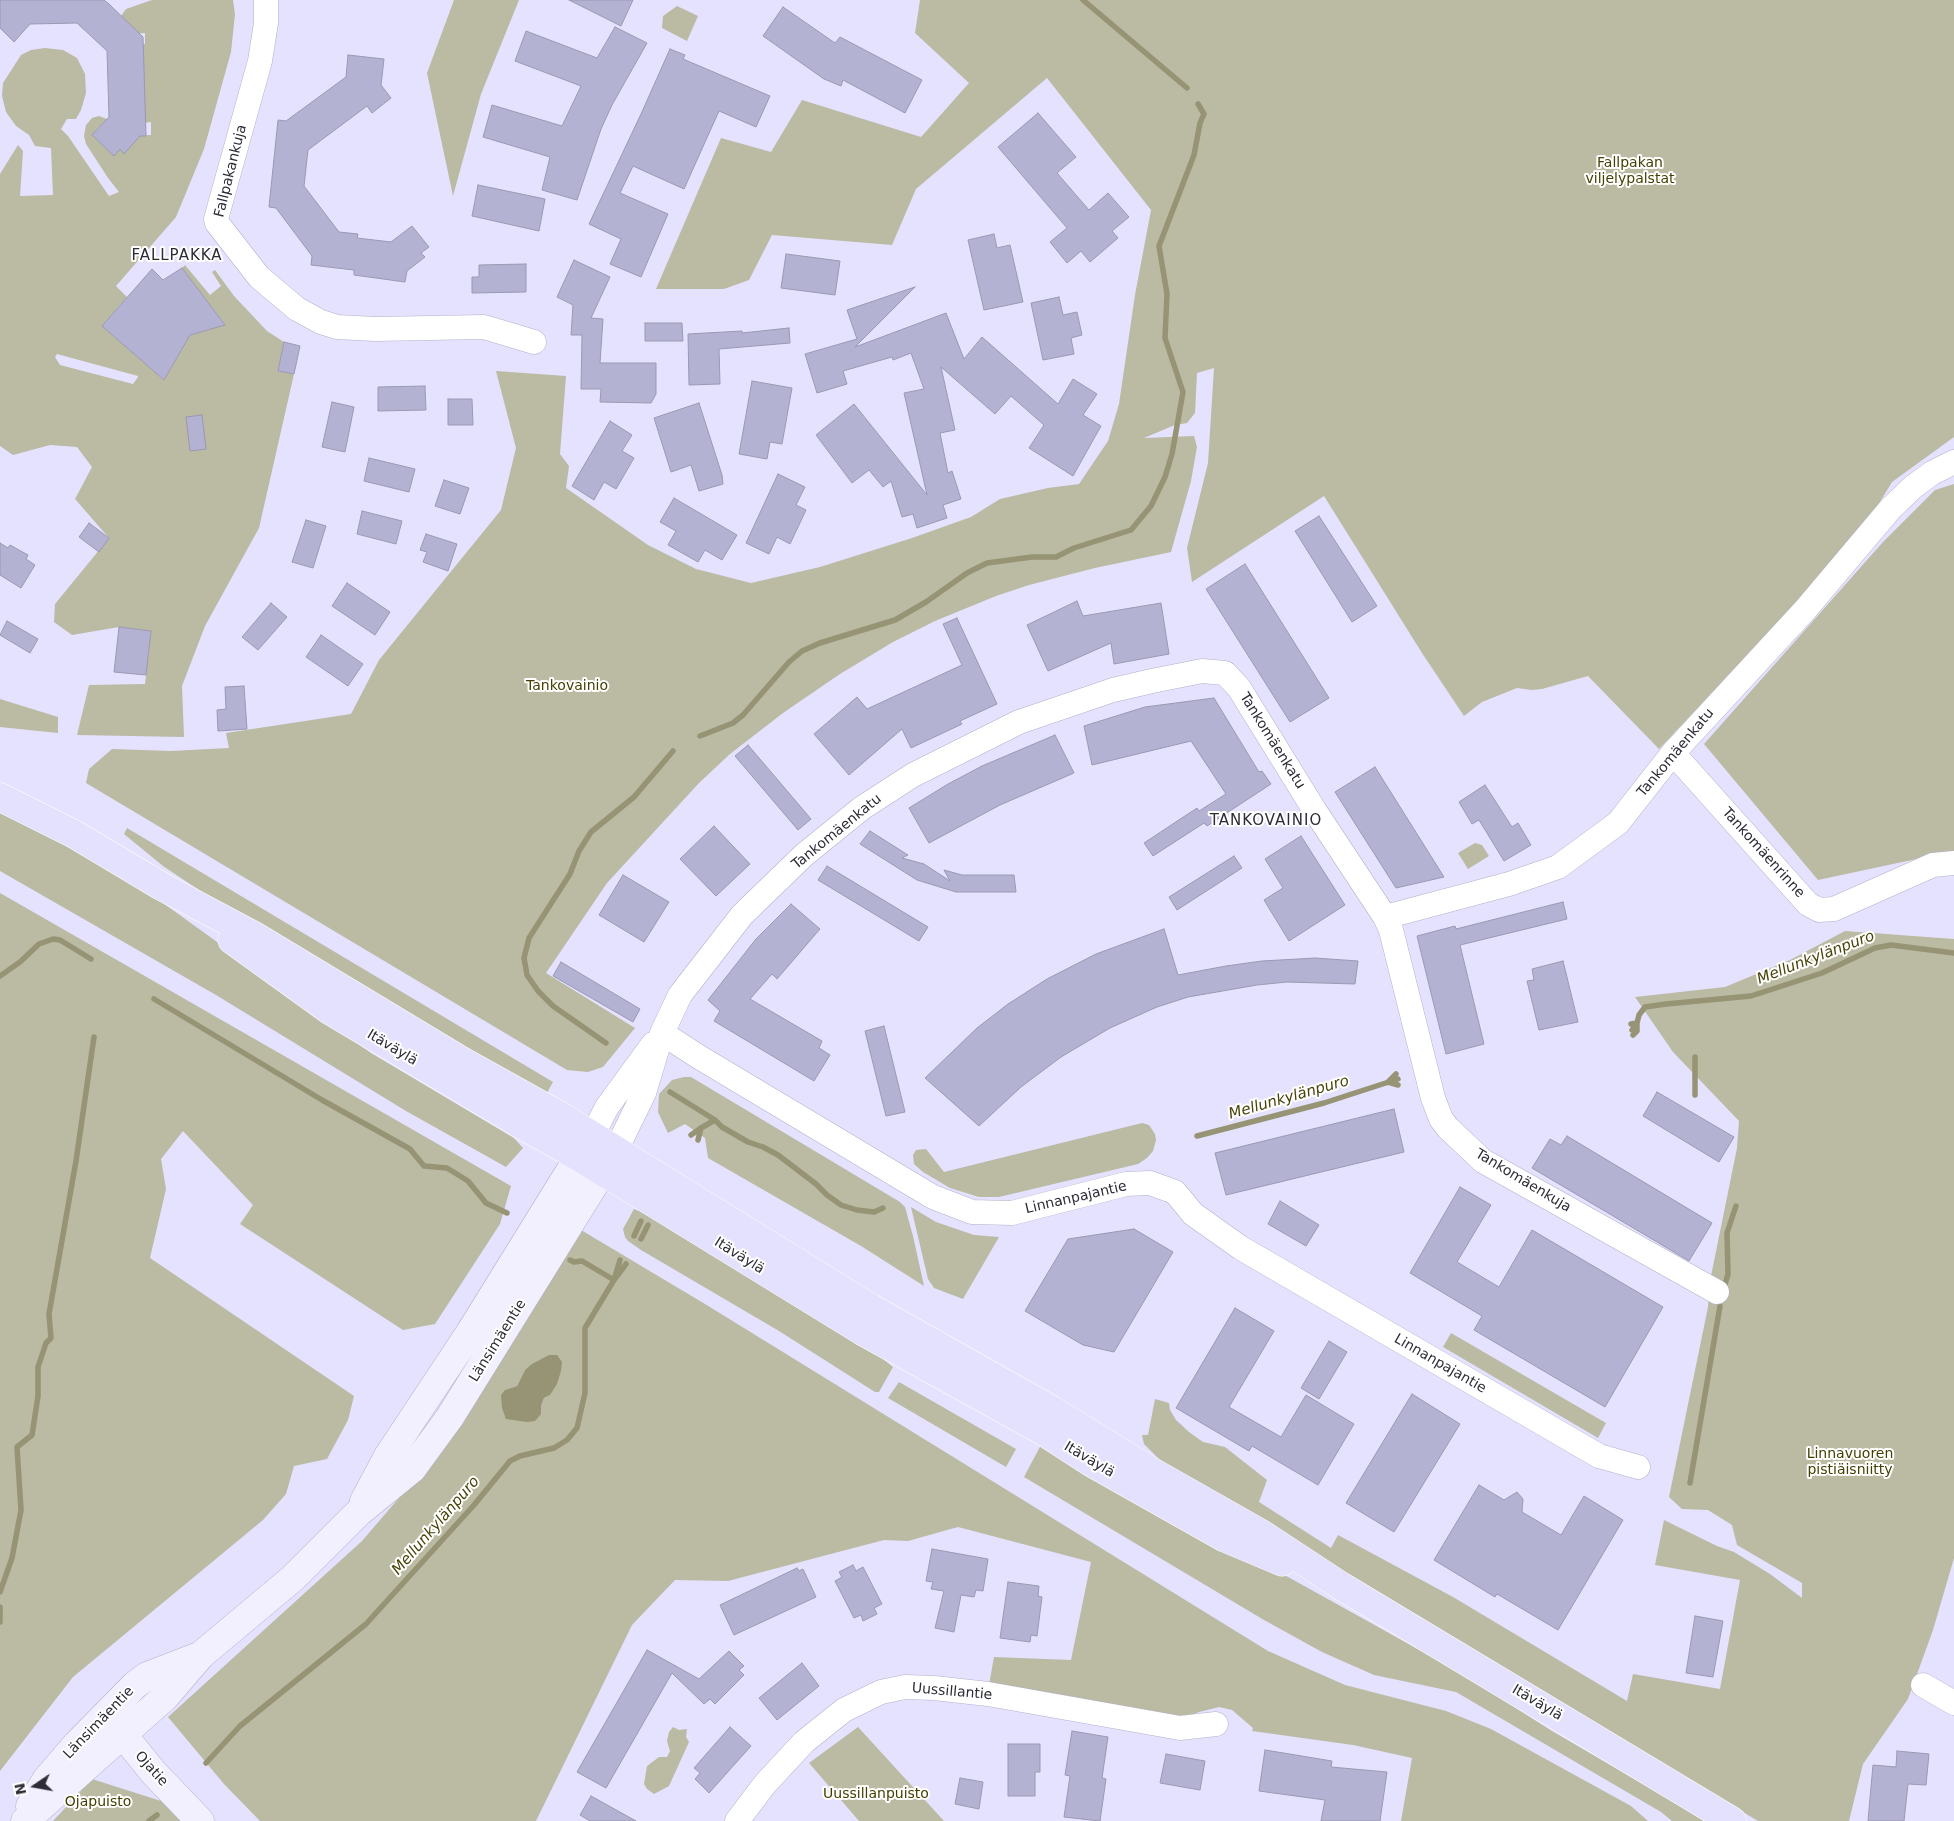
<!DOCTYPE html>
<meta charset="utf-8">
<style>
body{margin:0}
#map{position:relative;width:1954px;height:1821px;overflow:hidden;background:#e4e2fe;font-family:"DejaVu Sans",sans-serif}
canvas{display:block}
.north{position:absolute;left:10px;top:1761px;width:50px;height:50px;-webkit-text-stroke:4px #fff;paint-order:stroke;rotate:258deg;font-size:14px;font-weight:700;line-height:20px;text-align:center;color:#2d2c36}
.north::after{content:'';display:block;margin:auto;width:18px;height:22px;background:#2d2c36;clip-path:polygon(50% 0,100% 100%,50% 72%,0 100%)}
</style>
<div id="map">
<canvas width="1954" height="1821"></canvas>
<div class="north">N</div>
</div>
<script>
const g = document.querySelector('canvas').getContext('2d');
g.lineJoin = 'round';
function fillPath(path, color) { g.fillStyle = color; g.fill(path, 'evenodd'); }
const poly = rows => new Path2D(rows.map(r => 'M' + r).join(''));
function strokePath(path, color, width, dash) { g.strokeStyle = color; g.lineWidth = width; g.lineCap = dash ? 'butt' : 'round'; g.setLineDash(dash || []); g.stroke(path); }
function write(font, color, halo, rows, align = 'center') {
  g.font = font + ' "DejaVu Sans",sans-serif'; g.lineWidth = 4; g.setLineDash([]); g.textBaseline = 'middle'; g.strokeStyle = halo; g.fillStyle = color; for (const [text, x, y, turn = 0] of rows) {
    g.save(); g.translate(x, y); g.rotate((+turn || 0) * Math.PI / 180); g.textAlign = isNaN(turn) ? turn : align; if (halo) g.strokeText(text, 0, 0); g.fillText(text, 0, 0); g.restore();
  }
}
const green = poly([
 [152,0,233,0,235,14,231,52,204,149,176,217,116,286,127,297,102,326,164,380,190,335,225,325,182,268,185,265,210,295,221,286,212,272,215,270,234,296,267,331,284,342,278,371,294,374,259,528,205,626,182,686,184,737,77,735,89,685,145,684,151,631,119,627,72,635,54,622,55,604,109,538,75,499,92,467,77,447,50,445,13,455,0,446,0,174,18,145,23,151,20,196,53,195,51,148,35,146,29,135,16,126,6,112,2,96,3,83,21,55,31,50,45,48,63,50,77,58,85,74,86,93,81,110,76,119,67,119,61,129,68,136,109,196,119,192,108,178,86,144,84,136,86,125,92,118,99,116,107,119,92,135,113,155,120,149,124,153,132,136,151,135,151,122,144,123,141,44,145,44,145,33,133,34,121,16,126,9],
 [57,354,138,376,138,377,133,384,60,365,55,357],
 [454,0,519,0,481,94,453,196,427,73],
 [920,0,1954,0,1954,437,1892,482,1872,515,1802,597,1659,749,1588,676,1542,689,1532,690,1517,688,1482,702,1464,716,1422,653,1324,496,1192,582,1187,548,1208,463,1214,368,1197,373,1195,413,1187,423,1175,425,1144,438,1194,436,1197,447,1191,481,1171,552,1095,568,1029,585,996,596,935,621,893,642,840,674,783,713,730,754,699,783,607,883,546,973,635,1028,603,1067,588,1072,567,1070,86,783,89,769,112,749,171,751,229,748,226,733,351,714,379,660,501,510,516,448,496,371,566,376,560,454,569,466,566,488,648,545,696,569,751,583,820,567,912,538,971,517,1000,499,1048,488,1079,484,1108,441,1119,404,1135,295,1151,210,1047,78,916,189,892,245,772,235,749,280,724,289,656,289,721,138,771,152,802,100,921,137,969,83,915,33],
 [677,6,698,16,687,41,662,28,663,16],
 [1954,484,1954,851,1818,880,1704,744,1883,542,1935,490],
 [0,699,58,717,58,733,0,727],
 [0,808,145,890,371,1053,514,1138,523,1148,506,1167,406,1111,216,995,0,871],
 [127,828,553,1082,547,1093,527,1086,205,894,163,866,124,834],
 [1475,843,1482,845,1489,856,1468,869,1458,853],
 [0,893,511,1186,500,1224,435,1324,403,1330,240,1224,253,1205,183,1131,161,1159,166,1189,150,1258,354,1396,348,1420,327,1459,294,1466,286,1494,263,1520,73,1677,0,1771],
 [1845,931,1954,939,1954,1558,1933,1630,1908,1699,1863,1764,1849,1821,1758,1821,1320,1562,1161,1461,1144,1444,1142,1435,1148,1435,1155,1399,1169,1403,1170,1410,1176,1420,1189,1432,1203,1442,1225,1447,1267,1480,1259,1502,1331,1548,1338,1535,1453,1597,1627,1701,1633,1674,1720,1689,1740,1580,1655,1565,1664,1520,1717,1546,1734,1552,1770,1574,1802,1598,1802,1583,1737,1545,1732,1525,1708,1510,1682,1509,1669,1497,1708,1307,1710,1281,1737,1148,1739,1121,1673,1052,1635,997,1725,987,1790,960],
 [684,1077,691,1077,900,1202,905,1207,913,1236,924,1286,861,1246,708,1158,705,1138,685,1124,668,1133,658,1112,659,1094,672,1080],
 [1142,1123,1149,1125,1155,1134,1156,1140,1153,1151,1147,1158,1138,1164,999,1197,979,1197,950,1188,923,1172,914,1164,913,1155,916,1150,926,1149,944,1172],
 [911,1207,936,1222,974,1235,999,1237,963,1299,934,1288,928,1279],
 [634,1209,657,1218,851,1333,893,1367,879,1392,875,1392,779,1331,641,1250,628,1241,625,1237,623,1229],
 [581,1230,705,1304,1268,1651,1345,1685,1446,1711,1491,1729,1631,1806,1648,1821,1401,1821,1412,1758,1353,1745,1252,1731,1253,1728,1232,1710,1219,1707,1199,1712,1184,1718,989,1685,994,1657,1071,1660,1091,1562,958,1527,908,1541,884,1540,728,1581,675,1580,632,1625,536,1821,260,1821,224,1784,168,1717,362,1541,417,1477],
 [525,1370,550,1395,544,1398,541,1406,541,1414,505,1390,517,1386],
 [1451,1333,1606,1423,1598,1438,1443,1347],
 [899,1382,1016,1449,1006,1467,888,1398],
 [1043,1441,1461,1673,1552,1731,1669,1799,1704,1821,1672,1821,1661,1812,1456,1692,1374,1675,1322,1652,1264,1620,1024,1477],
 [673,1727,679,1730,687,1729,686,1737,689,1742,669,1786,654,1794,647,1789,644,1784,647,1766,659,1757,667,1757,670,1751,667,1741,669,1732],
 [858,1727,944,1821,859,1821,809,1763],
 [92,1779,161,1801,182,1821,53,1821]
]);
const water = poly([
 [549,1355,557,1355,562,1362,561,1371,557,1384,550,1395,544,1398,541,1406,541,1414,535,1421,527,1422,506,1419,502,1408,501,1395,505,1390,517,1386,525,1370,532,1364]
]);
const stream = poly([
 [1083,0,1187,88],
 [700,736,733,723,743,715,789,662,802,651,820,643,895,620,926,602,967,573,987,563,1032,557,1056,557,1074,548,1131,530,1151,506,1165,477,1172,454,1183,392,1165,338,1167,294,1159,246,1194,155,1200,123,1204,114,1198,104],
 [0,976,20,962,39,944,53,939,60,940,91,959],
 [154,999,322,1100,410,1149,424,1166,447,1168,468,1181,486,1203,507,1213],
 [1631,1024,1637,1023,1637,1031,1633,1035],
 [1632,1030,1637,1023,1639,1015,1645,1007,1666,1004,1751,996,1822,973,1875,948,1891,945,1954,953],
 [606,1043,553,1006,538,991,527,975,524,958,529,938,570,874,579,851,591,832,634,797,673,751],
 [1396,1074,1388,1082,1398,1085],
 [670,1092,715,1120],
 [1695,1095,1695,1057],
 [691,1135,701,1128],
 [1197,1136,1324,1103,1398,1079],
 [698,1140,701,1128,715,1120,722,1127,748,1142,763,1147,778,1155,816,1184,827,1195,841,1205,857,1210,874,1212,883,1208],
 [634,1236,641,1221],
 [641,1239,648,1225],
 [570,1260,574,1262,582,1261,614,1280,620,1260],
 [1724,1288,1728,1274,1727,1233,1736,1206],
 [1690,1483,1720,1306],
 [0,1592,12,1558,21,1510,17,1447,32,1435,38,1396,38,1367,46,1343,51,1338,49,1314,76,1161,94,1037],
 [0,1607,0,1622],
 [206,1763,240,1726,366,1624,474,1505,510,1461,520,1456,554,1448,567,1440,577,1428,585,1393,585,1328,614,1280,626,1264],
 [149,1821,157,1815]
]);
const building = poly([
 [0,0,104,0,109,4,143,37,146,136,140,136,124,154,120,149,114,156,92,135,109,117,107,51,77,23,30,24,14,42,0,28,0,0],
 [569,0,633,0,621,26,569,0],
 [783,7,835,43,840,37,922,80,905,113,843,80,841,86,824,79,763,36,783,7],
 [615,27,647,43,612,105,601,129,577,200,542,190,550,157,483,137,492,105,562,126,581,86,515,61,526,31,597,58,615,27],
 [670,49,685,55,683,59,770,96,756,127,719,111,684,189,633,166,620,193,668,214,641,277,610,264,621,239,589,224,641,114,670,49],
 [348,55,384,59,381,85,391,98,372,113,367,106,308,150,304,186,339,232,358,234,357,238,391,242,412,226,429,247,421,253,425,257,407,271,405,282,354,275,354,270,311,265,312,256,276,208,269,207,278,120,286,121,346,77,348,55],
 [1038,113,1076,157,1057,173,1089,210,1108,193,1129,217,1112,231,1118,238,1090,262,1081,251,1067,263,1050,242,1067,228,998,147,1038,113],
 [478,185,545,199,539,231,472,216,478,185],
 [994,234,997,248,1010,245,1023,302,984,310,968,240,994,234],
 [786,254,840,261,835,295,781,288,786,254],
 [574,260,610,277,591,318,603,319,600,363,656,363,656,394,651,403,600,402,601,389,581,389,582,335,571,335,573,305,557,297,574,260],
 [526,264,526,292,472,293,472,277,479,277,479,265,526,264],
 [182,268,225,325,190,335,164,380,102,326,152,269,163,280,182,268],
 [915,287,855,347,946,313,964,359,982,337,1058,404,1073,379,1097,394,1083,415,1101,426,1073,476,1029,448,1044,425,1011,396,995,414,941,367,955,430,940,433,948,473,952,471,961,499,943,505,947,518,917,528,913,514,902,517,891,481,883,487,869,470,852,483,816,435,854,404,927,495,904,393,924,389,911,353,893,360,892,357,843,371,847,384,817,393,805,354,857,339,847,310,915,287],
 [1059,297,1063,315,1077,312,1082,335,1071,338,1074,354,1043,360,1031,303,1059,297],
 [645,323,682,323,683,341,645,341,645,323],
 [789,328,790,343,719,349,720,384,689,385,688,334,742,331,742,333,789,328],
 [284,342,300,346,294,374,278,371,284,342],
 [752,381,792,388,782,444,770,442,767,459,739,454,752,381],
 [425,386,426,410,378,411,378,387,425,386],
 [448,399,472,399,473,425,448,425,448,399],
 [332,402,354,407,345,452,322,447,332,402],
 [699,403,722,475,723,484,699,491,691,465,671,472,654,418,699,403],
 [202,415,206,449,190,451,186,417,202,415],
 [610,421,632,435,622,451,634,458,616,489,604,482,594,500,572,486,610,421],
 [369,458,415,469,409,492,364,481,369,458],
 [778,474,805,487,796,505,806,510,790,544,777,537,769,554,746,543,778,474],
 [444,480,469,488,460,514,435,506,444,480],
 [674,498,737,535,722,560,705,550,698,562,668,545,676,531,660,522,674,498],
 [362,511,402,521,396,544,357,534,362,511],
 [1319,516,1377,606,1352,622,1295,531,1319,516],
 [306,520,326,526,313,568,292,562,306,520],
 [89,523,109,538,99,552,79,537,89,523],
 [426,534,457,544,448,571,423,562,427,552,420,550,426,534],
 [0,543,8,548,10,545,28,555,26,559,35,565,21,588,0,575,0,543],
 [1245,564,1329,698,1290,722,1206,589,1245,564],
 [347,583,390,612,375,635,332,606,347,583],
 [1077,601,1083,616,1161,603,1169,654,1114,664,1111,643,1048,671,1027,625,1077,601],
 [271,603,287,617,258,650,242,637,271,603],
 [957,618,997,704,960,721,962,724,911,748,902,729,849,775,814,734,857,697,867,709,962,665,943,624,957,618],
 [7,621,38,639,30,653,0,635,7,621],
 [119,627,151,631,146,675,114,672,119,627],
 [321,635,363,664,348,686,306,657,321,635],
 [244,686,247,729,218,731,217,710,226,709,225,687,244,686],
 [1214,698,1259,772,1262,771,1271,784,1207,826,1204,823,1153,856,1144,843,1197,808,1199,811,1226,794,1191,741,1092,765,1084,726,1145,707,1214,698],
 [1055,735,1074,773,1000,805,929,843,909,808,948,784,982,766,1055,735],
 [748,745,811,819,798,830,735,756,748,745],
 [1375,767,1444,877,1396,888,1335,792,1375,767],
 [1485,785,1512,827,1518,823,1531,845,1504,861,1479,820,1472,824,1459,802,1485,785],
 [714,826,750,864,716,896,680,859,714,826],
 [870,831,908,855,902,858,924,864,950,881,944,870,962,875,1014,875,1016,892,956,892,917,880,860,844,870,831],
 [1301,836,1345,905,1289,941,1264,900,1283,888,1265,859,1301,836],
 [1234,856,1242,868,1177,910,1169,897,1234,856],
 [827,866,928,927,919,941,818,880,827,866],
 [623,875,669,902,644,942,599,915,623,875],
 [1563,902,1567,919,1460,945,1484,1044,1446,1054,1417,936,1455,926,1456,929,1563,902],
 [791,904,820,929,777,979,772,974,750,999,822,1041,819,1048,830,1055,814,1081,714,1021,720,1011,708,1000,756,939,791,904],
 [1164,929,1178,975,1226,966,1262,961,1315,958,1358,961,1355,984,1287,982,1257,985,1188,997,1157,1007,1110,1028,1061,1057,1021,1087,979,1126,925,1078,977,1028,1008,1004,1047,979,1096,954,1164,929],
 [1563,961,1578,1022,1539,1030,1527,981,1534,980,1532,969,1563,961],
 [561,962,640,1009,633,1022,553,976,561,962],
 [884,1026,905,1112,886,1116,865,1031,884,1026],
 [1657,1092,1734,1137,1719,1162,1643,1116,1657,1092],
 [1394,1109,1404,1152,1226,1195,1215,1153,1394,1109],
 [1567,1136,1712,1223,1689,1261,1532,1168,1550,1139,1561,1145,1567,1136],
 [1460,1187,1491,1205,1457,1262,1499,1287,1532,1230,1663,1307,1605,1407,1474,1330,1482,1316,1410,1273,1460,1187],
 [1280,1201,1319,1225,1306,1246,1268,1224,1280,1201],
 [1134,1229,1173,1252,1114,1352,1083,1345,1025,1311,1068,1239,1134,1229],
 [1235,1308,1274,1331,1229,1407,1281,1437,1306,1395,1354,1424,1318,1485,1252,1446,1249,1451,1176,1408,1235,1308],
 [1329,1341,1347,1352,1319,1399,1301,1388,1329,1341],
 [1412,1394,1460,1424,1394,1532,1346,1503,1412,1394],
 [1479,1485,1504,1500,1517,1492,1523,1499,1522,1512,1561,1535,1584,1496,1623,1520,1558,1630,1497,1594,1495,1597,1434,1560,1479,1485],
 [932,1549,988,1559,983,1591,976,1590,974,1597,961,1595,954,1632,935,1628,944,1591,931,1589,933,1582,926,1581,932,1549],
 [853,1565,856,1571,863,1567,882,1604,874,1608,877,1614,863,1621,861,1615,854,1618,835,1581,842,1577,839,1572,853,1565],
 [797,1568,799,1571,803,1569,816,1597,734,1635,720,1605,797,1568],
 [1008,1582,1039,1586,1038,1596,1042,1597,1037,1636,1031,1635,1030,1642,1000,1638,1008,1582],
 [1695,1616,1723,1621,1713,1677,1686,1673,1695,1616],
 [647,1650,699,1679,729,1651,744,1666,739,1670,744,1675,715,1704,710,1699,704,1704,672,1673,606,1788,577,1772,647,1650],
 [802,1663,819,1686,777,1720,759,1698,802,1663],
 [730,1727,751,1746,709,1793,695,1779,700,1773,694,1768,730,1727],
 [1072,1731,1108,1737,1102,1778,1106,1779,1100,1821,1064,1817,1070,1776,1065,1775,1072,1731],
 [1008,1744,1040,1744,1040,1772,1035,1772,1035,1796,1008,1796,1008,1744],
 [1265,1750,1332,1761,1331,1767,1387,1772,1380,1821,1321,1821,1325,1800,1259,1791,1265,1750],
 [1897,1751,1929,1754,1926,1785,1908,1784,1904,1821,1868,1821,1873,1765,1896,1767,1897,1751],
 [1166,1754,1205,1761,1200,1790,1160,1783,1166,1754],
 [960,1778,983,1782,979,1809,955,1804,960,1778],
 [591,1796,636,1821,590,1821,580,1815,591,1796]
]);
const street = poly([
 [266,0,266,23,260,61,216,219,217,223,259,277,297,309,321,322,337,327,375,329,484,327,534,342],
 [1673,753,1808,904,1819,910,1834,909,1933,865,1954,863],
 [1385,917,1509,884,1558,867,1618,823,1673,753,1805,610,1891,508,1913,487,1932,473,1954,462],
 [662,1033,699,1057,933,1197,972,1212,1012,1213,1126,1184,1150,1183,1175,1192,1193,1214,1241,1248,1599,1456,1638,1467],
 [592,1136,607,1107,653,1044],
 [616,1150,644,1093,662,1033,680,995,742,915,804,855,862,808,913,775,1019,722,1113,690,1152,681,1202,671,1225,673,1239,688,1315,811,1385,917,1391,930,1433,1098,1441,1119,1448,1128,1483,1161,1717,1292],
 [1923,1685,1954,1703],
 [737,1821,765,1784,804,1742,844,1710,881,1692,905,1687,934,1688,988,1694,1180,1728,1216,1724]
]);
const secondary = poly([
 [364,1501,388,1456,469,1334,591,1137],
 [112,1721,153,1772,200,1821],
 [30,1806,46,1780,77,1744,135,1685,147,1676,199,1656],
 [25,1821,165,1697,201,1655,293,1578,358,1513,412,1469,450,1417,615,1151]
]);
const primary = poly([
 [0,797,74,834,161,886,253,935,462,1061,559,1115,871,1308,1052,1410,1151,1471,1262,1534,1341,1586,1732,1821],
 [232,940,329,1010,525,1127,579,1157,862,1331,1041,1430,1092,1463,1225,1538,1282,1562]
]);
const parkNames = [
 ["Fallpakan",1630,163],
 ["viljelypalstat",1630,179],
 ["Tankovainio",567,686],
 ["Linnavuoren",1850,1454],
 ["pistiäisniitty",1850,1470],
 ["Uussillanpuisto",876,1794],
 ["Ojapuisto",98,1802]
];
const streetNames = [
 ["Fallpakankuja",231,171,-76],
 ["Tankomäenkatu",1272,741,58],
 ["Tankomäenkatu",1676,753,-50],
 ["Tankomäenkatu",837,832,-39],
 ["Tankomäenrinne",1763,853,48],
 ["Itäväylä",392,1048,31],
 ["Tankomäenkuja",1523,1181,31],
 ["Linnanpajantie",1076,1198,-13],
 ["Itäväylä",739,1256,32],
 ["Länsimäentie",498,1341,-58],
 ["Linnanpajantie",1440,1364,30],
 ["Itäväylä",1089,1460,31],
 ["Uussillantie",952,1692,5],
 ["Itäväylä",1537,1703,31],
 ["Länsimäentie",99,1723,-46],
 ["Ojatie",151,1769,48]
];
const neighbourhoodNames = [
 ["FALLPAKKA",177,256],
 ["TANKOVAINIO",1266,821]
];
const waterNames = [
 ["Mellunkylänpuro",1816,958,-21],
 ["Mellunkylänpuro",1289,1098,-16],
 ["Mellunkylänpuro",436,1526,-49]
];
fillPath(green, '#bbbaa3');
fillPath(water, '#969474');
strokePath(stream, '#969474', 5.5);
fillPath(building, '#b4b2d2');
strokePath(building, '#9a98b2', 1);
strokePath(street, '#b2b0cb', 25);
strokePath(secondary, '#b2b0cb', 29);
strokePath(primary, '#fff', 29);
strokePath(street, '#fff', 24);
strokePath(secondary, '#f2f0ff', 28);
strokePath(primary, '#e4e1fe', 28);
write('14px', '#443f01', '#fff', parkNames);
write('14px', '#2d2c36', '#fff', streetNames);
g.letterSpacing = '1px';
write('15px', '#2d2c36', '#fff', neighbourhoodNames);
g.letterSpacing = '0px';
write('italic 15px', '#484307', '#fff', waterNames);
</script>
